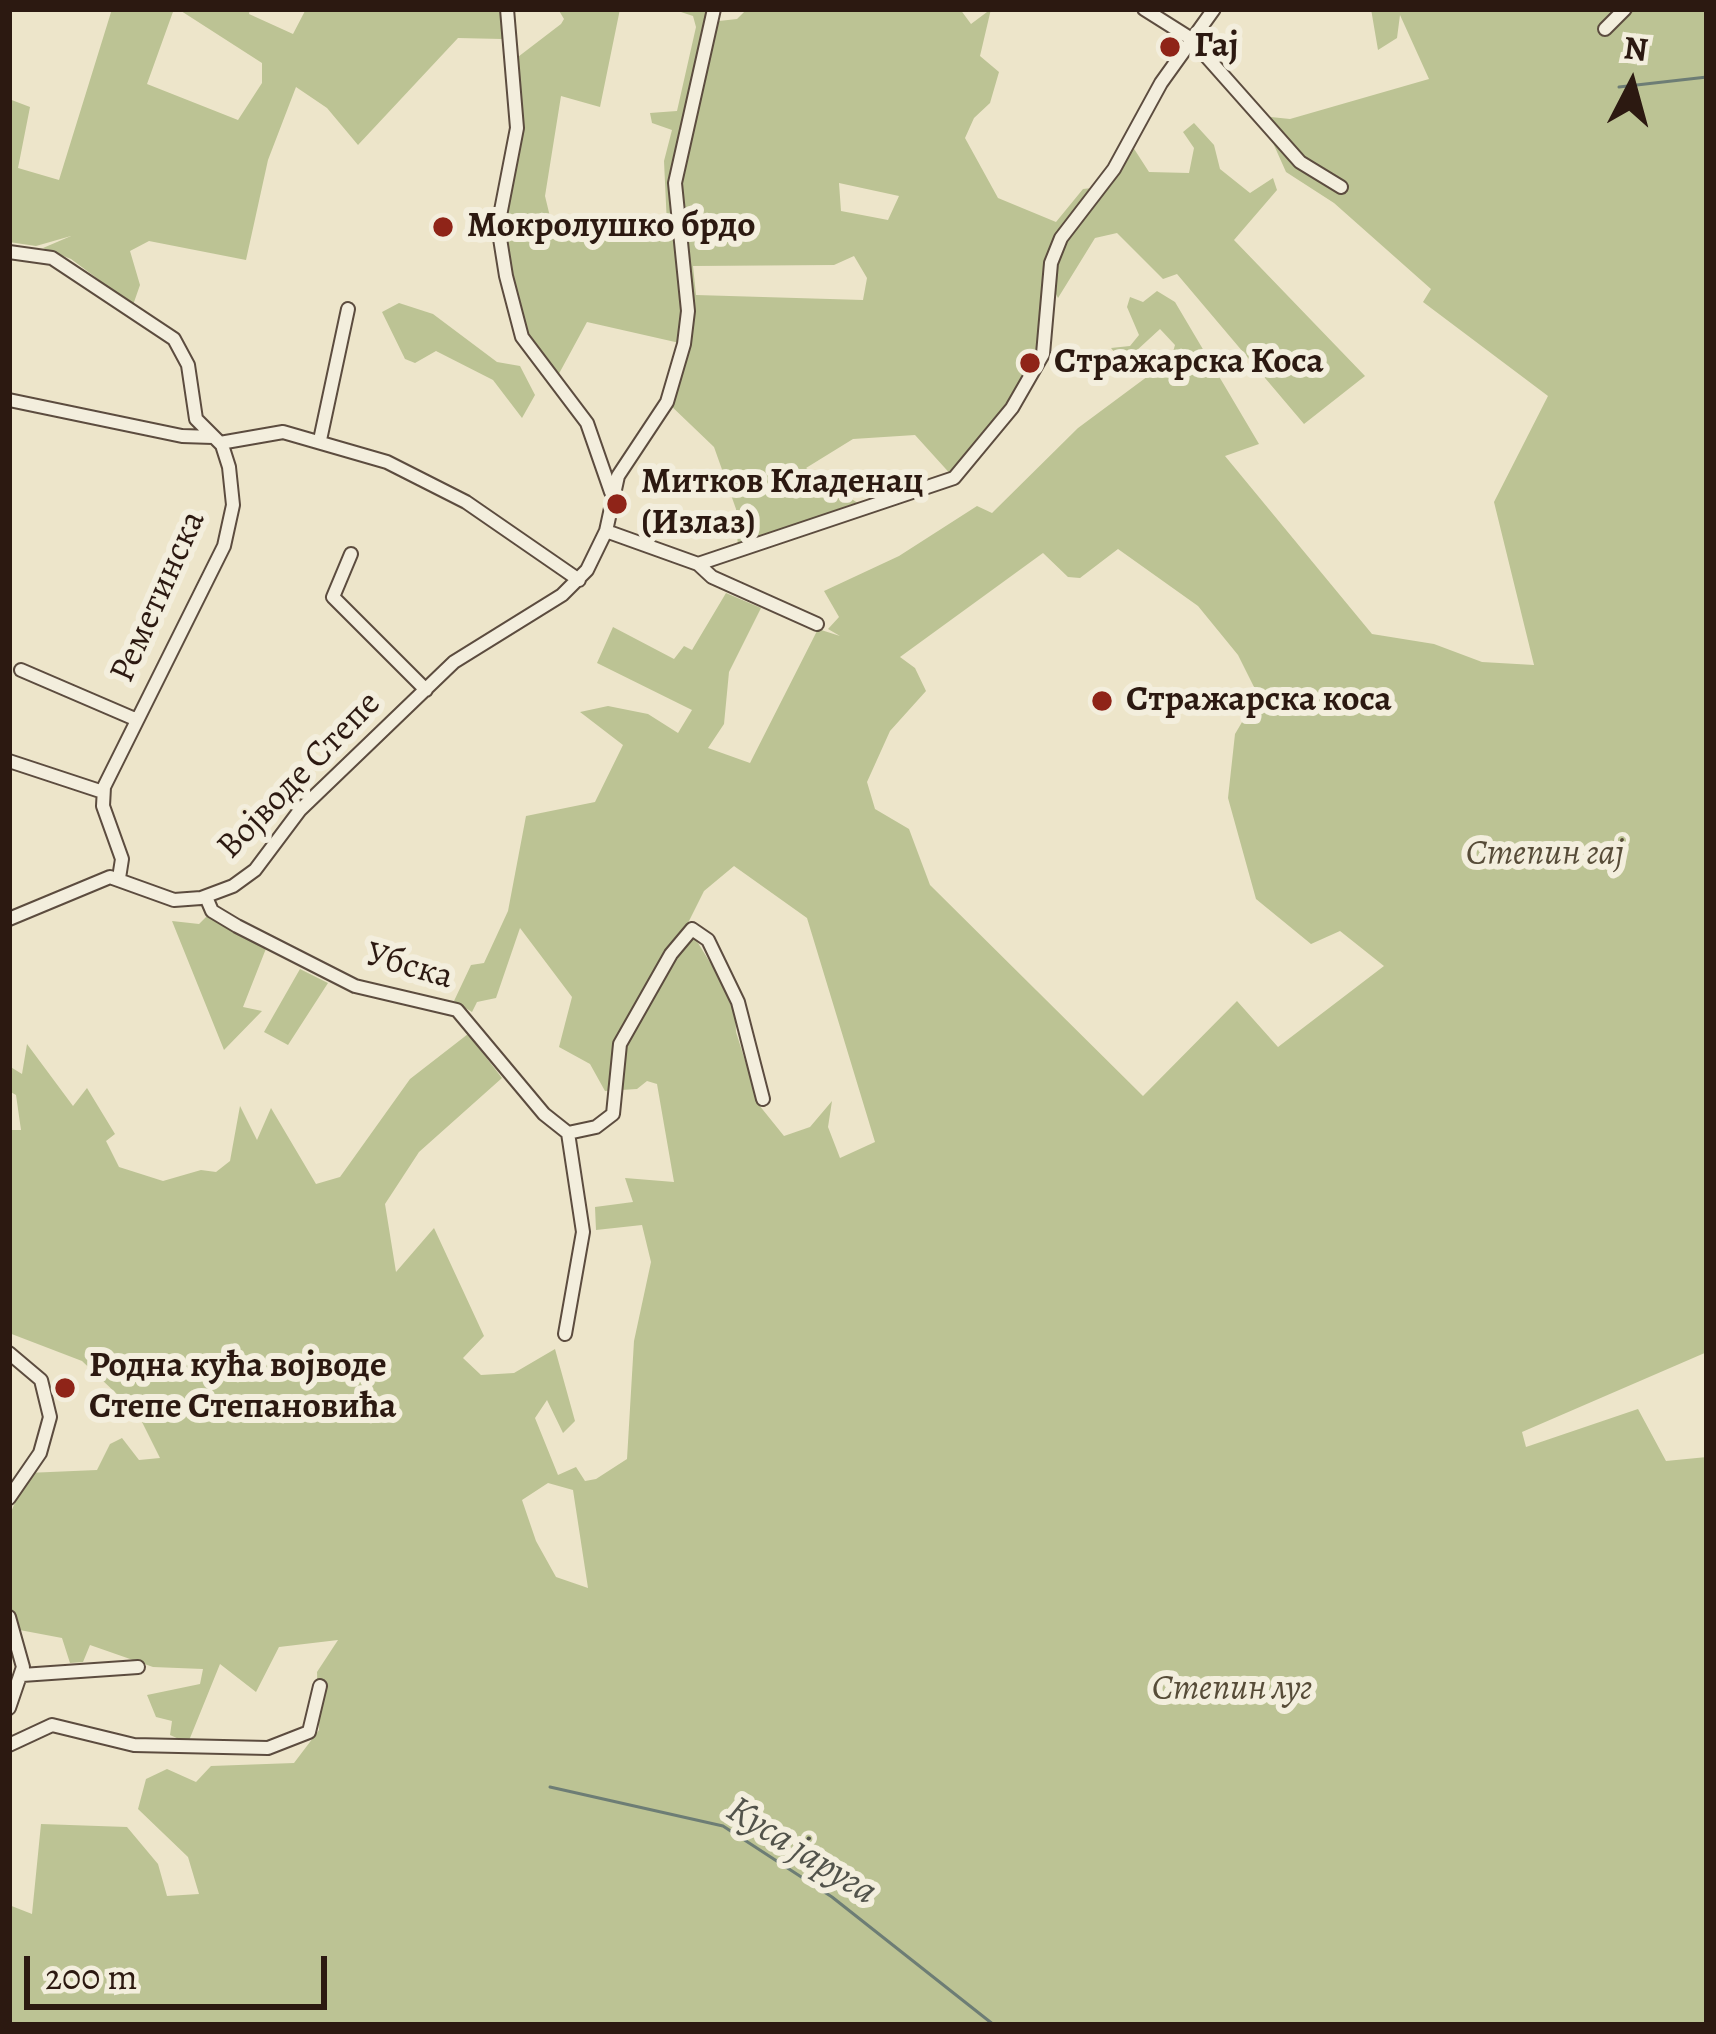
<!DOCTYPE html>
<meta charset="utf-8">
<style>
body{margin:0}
#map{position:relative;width:1716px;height:2034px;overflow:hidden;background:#ede5ca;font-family:Alegreya,serif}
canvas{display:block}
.frame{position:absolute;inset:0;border:12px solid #2c1911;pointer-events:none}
.north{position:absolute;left:1572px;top:24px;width:120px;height:120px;-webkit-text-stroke:9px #f3eedd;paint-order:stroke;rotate:6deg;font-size:33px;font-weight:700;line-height:48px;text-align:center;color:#2c1911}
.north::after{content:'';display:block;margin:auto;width:42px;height:54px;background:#2c1911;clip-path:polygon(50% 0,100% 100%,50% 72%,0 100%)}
.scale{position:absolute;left:24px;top:1956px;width:303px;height:54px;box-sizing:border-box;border:6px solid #2c1911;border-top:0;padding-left:15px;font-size:36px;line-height:42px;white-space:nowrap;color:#2c1911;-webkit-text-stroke:9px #f3eedd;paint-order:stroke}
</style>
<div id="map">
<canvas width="1716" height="2034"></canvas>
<div class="frame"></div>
<div class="north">N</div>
<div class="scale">200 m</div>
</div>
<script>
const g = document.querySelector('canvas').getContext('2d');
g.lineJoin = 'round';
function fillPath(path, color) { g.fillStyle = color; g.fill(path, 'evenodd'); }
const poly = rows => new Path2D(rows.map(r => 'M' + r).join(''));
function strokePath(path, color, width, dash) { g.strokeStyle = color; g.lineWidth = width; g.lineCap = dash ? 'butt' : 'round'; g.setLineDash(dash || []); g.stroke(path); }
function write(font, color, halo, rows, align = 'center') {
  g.font = font + ' Alegreya,serif'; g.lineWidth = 12; g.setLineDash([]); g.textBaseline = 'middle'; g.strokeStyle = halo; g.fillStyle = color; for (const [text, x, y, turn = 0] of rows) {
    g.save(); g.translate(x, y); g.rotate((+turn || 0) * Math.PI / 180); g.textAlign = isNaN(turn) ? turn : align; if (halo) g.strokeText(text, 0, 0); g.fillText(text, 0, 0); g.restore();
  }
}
const green = poly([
 [112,9,174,9,147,84,238,120,262,83,262,63,178,9,250,9,249,14,293,34,306,9,502,9,506,17,502,39,458,38,358,145,327,108,296,87,268,160,246,260,149,241,130,251,140,285,133,305,71,259,43,248,71,236,36,246,9,242,9,99,30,107,18,168,59,180],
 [558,9,620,9,600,107,561,96,545,196,552,225,667,225,664,161,672,130,652,123,650,113,677,111,696,27,693,16,672,9,709,9,719,21,737,19,747,9,960,9,971,24,991,9,980,56,999,72,990,103,974,118,965,138,998,198,1056,222,1083,189,1101,187,1129,141,1149,172,1189,173,1194,148,1183,132,1194,123,1214,145,1220,169,1250,193,1273,178,1277,190,1234,240,1365,376,1304,424,1177,274,1163,279,1117,233,1095,238,1058,298,1051,284,1036,370,954,478,915,435,853,439,806,468,865,508,738,550,736,509,714,447,667,402,684,344,587,322,555,381,525,339,507,277,501,189,520,124,514,60,561,24,564,19],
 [839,183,899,196,888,220,841,211],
 [854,256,867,278,863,300,696,295,693,266,834,265],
 [1371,9,1707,9,1707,1352,1522,1432,1526,1447,1638,1409,1666,1461,1707,1457,1707,2025,9,2025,9,1905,32,1914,41,1824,127,1827,158,1864,167,1896,199,1894,188,1857,138,1809,146,1779,167,1769,196,1782,211,1766,294,1763,319,1730,317,1672,338,1640,279,1647,256,1692,220,1664,188,1743,170,1735,172,1721,156,1717,147,1695,200,1684,203,1669,153,1667,90,1645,83,1662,70,1663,62,1638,9,1628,9,1517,27,1473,97,1470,110,1444,122,1438,139,1460,160,1458,138,1414,82,1361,9,1333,9,1130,21,1130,16,1095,9,1091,9,1066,22,1074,27,1044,73,1106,87,1088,115,1134,106,1141,119,1167,163,1181,201,1170,216,1172,230,1161,240,1106,257,1140,271,1108,316,1184,340,1177,410,1079,468,1034,502,1078,419,1152,385,1204,396,1272,434,1228,484,1336,463,1358,481,1375,514,1373,555,1349,575,1421,563,1433,547,1400,535,1418,558,1475,576,1467,585,1481,596,1479,627,1459,634,1341,651,1262,642,1225,596,1230,595,1207,633,1202,625,1178,674,1182,657,1084,647,1081,637,1089,605,1091,590,1064,559,1047,572,997,520,928,496,998,477,1002,472,1012,454,1001,471,965,484,963,508,911,526,816,595,802,623,745,580,712,608,706,648,714,678,733,692,710,597,663,613,627,674,659,684,646,692,650,726,593,761,608,729,672,724,724,708,748,750,763,818,629,840,636,828,629,839,617,824,591,899,556,977,506,992,513,1078,428,1171,359,1175,345,1160,329,1123,363,1111,348,1130,346,1139,335,1127,307,1130,297,1143,302,1157,291,1175,302,1259,444,1225,456,1372,634,1434,644,1482,662,1534,665,1494,502,1548,396,1423,302,1431,289,1334,203,1286,172,1261,116,1290,119,1429,79,1400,15,1397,38,1378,50],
 [1118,549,1198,606,1238,655,1258,695,1235,734,1228,798,1256,899,1311,944,1340,931,1384,966,1278,1047,1237,1001,1143,1096,930,885,909,829,875,809,867,782,890,731,926,691,915,668,900,657,1043,553,1068,577,1080,578],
 [734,866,807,918,875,1142,840,1158,828,1127,832,1101,810,1127,784,1136,759,1105,736,1032,735,1003,687,925,704,891],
 [548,1483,573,1490,588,1588,556,1577,536,1541,522,1500],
 [399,303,433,314,497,362,520,366,535,395,522,418,493,380,436,351,415,363,405,359,382,312],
 [212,911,269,941,243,1007,262,1011,224,1050,172,921,199,924],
 [300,969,328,983,288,1045,264,1032]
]);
const stream = poly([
 [1619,87,1707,77],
 [550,1787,723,1826,832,1897,994,2025]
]);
const minor = poly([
 [507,9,517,128,498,226,506,276,522,337,587,423,611,492],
 [1144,9,1190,38,1300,162,1341,187],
 [1605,29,1625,9],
 [9,252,52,258,174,339,188,365,196,419,222,445,229,467,233,505,224,546,104,787,103,806,122,859,119,878],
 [9,400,182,436,213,437],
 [320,440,348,309],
 [220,443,283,432,387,462,466,502,579,580],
 [606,531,698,564,712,577,817,624],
 [351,554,333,597,426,690],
 [698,564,954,478,1012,408,1043,354,1051,263,1061,238,1114,169,1161,83,1214,9],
 [21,670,135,719],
 [9,761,103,792],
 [206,897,212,911,237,926,355,986,457,1010,544,1114,568,1133,583,1232,565,1334],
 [9,919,110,877,174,900,201,898,233,886,255,870,300,810,454,662,562,595,587,570,606,531,618,476,667,402,684,344,688,311,675,183,714,9],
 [568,1133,596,1127,613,1114,620,1044,671,954,692,929,708,940,738,1002,763,1099],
 [9,1353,41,1380,50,1417,40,1453,9,1498],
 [9,1617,23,1667,9,1708],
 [22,1675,138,1667],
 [9,1745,52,1725,134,1745,268,1748,309,1732,320,1686]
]);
const markers = [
 [1170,47,12,"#8f2418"],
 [443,227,12,"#8f2418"],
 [1030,363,12,"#8f2418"],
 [617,504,12,"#8f2418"],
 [1102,701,12,"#8f2418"],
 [65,1388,12,"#8f2418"]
];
const poiNames = [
 ["Гај",1194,47],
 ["Мокролушко брдо",467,227],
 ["Стражарска Коса",1054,363],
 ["Митков Кладенац",641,483],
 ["(Излаз)",641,524],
 ["Стражарска коса",1126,701],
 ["Родна кућа војводе",89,1367],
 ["Степе Степановића",89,1408]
];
const streetNames = [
 ["Реметинска",159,597,-66],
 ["Војводе Степе",300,776,-46],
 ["Убска",409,967,16]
];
const parkNames = [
 ["Степин гај",1545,855],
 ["Степин луг",1232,1690]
];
const waterNames = [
 ["Куса јаруга",801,1852,32]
];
fillPath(green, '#bcc394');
strokePath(stream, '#6d7d75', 3);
strokePath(minor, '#5c4c3f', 16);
strokePath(minor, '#f3eedd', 12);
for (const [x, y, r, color] of markers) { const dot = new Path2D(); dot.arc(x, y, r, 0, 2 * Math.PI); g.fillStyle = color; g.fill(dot); strokePath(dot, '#f3eedd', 4.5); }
write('bold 36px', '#2c1911', '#f3eedd', poiNames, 'left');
write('36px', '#2c1911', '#f3eedd', streetNames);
write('italic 36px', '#574c38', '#f3eedd', parkNames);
write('italic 39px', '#52534b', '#f3eedd', waterNames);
</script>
